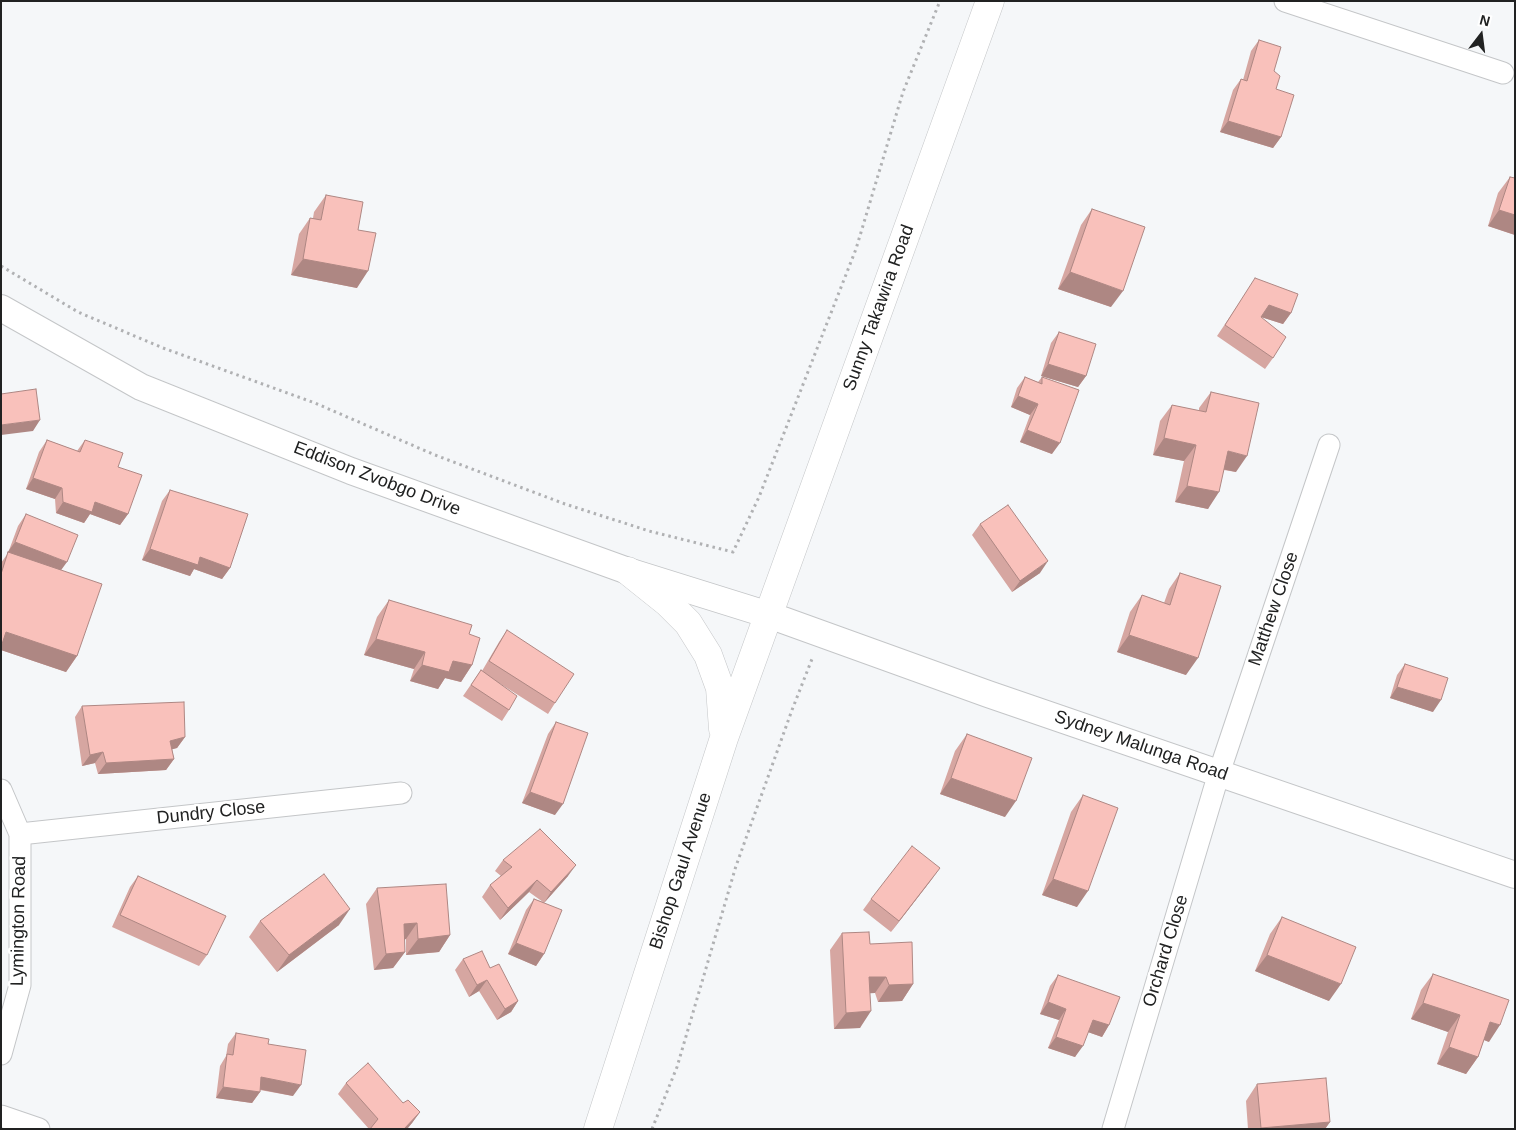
<!DOCTYPE html>
<style>
body{margin:0}
#map{position:relative;width:1516px;height:1130px;overflow:hidden;background:#f5f7f9;font-family:Helvetica,sans-serif}
canvas{display:block}
.frame{position:absolute;inset:0;border:2px solid #212222;pointer-events:none}
.north{position:absolute;left:1456px;top:10px;width:50px;height:50px;-webkit-text-stroke:4px #fff;paint-order:stroke;rotate:15deg;font-size:14px;font-weight:700;line-height:20px;text-align:center;color:#212222}
.north::after{content:'';display:block;margin:auto;width:18px;height:22px;background:#212222;clip-path:polygon(50% 0,100% 100%,50% 72%,0 100%)}
</style>
<div id="map">
<canvas width="1516" height="1130"></canvas>
<div class="frame"></div>
<div class="north">N</div>
</div>
<script>
const g = document.querySelector('canvas').getContext('2d');
g.lineJoin = 'round';
const poly = rows => new Path2D(rows.map(r => 'M' + r).join(''));
function strokePath(path, color, width, dash) { g.strokeStyle = color; g.lineWidth = width; g.lineCap = dash ? 'butt' : 'round'; g.setLineDash(dash || []); g.stroke(path); }
function fillPath(path, color) { g.fillStyle = color; g.fill(path, 'evenodd'); }
function write(font, color, halo, rows, align = 'center') {
  g.font = font + ' Helvetica,sans-serif'; g.lineWidth = 5; g.setLineDash([]); g.textBaseline = 'middle'; g.strokeStyle = halo; g.fillStyle = color; for (const [text, x, y, turn = 0] of rows) {
    g.save(); g.translate(x, y); g.rotate((+turn || 0) * Math.PI / 180); g.textAlign = isNaN(turn) ? turn : align; if (halo) g.strokeText(text, 0, 0); g.fillText(text, 0, 0); g.restore();
  }
}
const path = poly([
 [1,266,78,312,163,348,315,403,435,455,565,504,649,531,733,552,759,497,856,249,903,92,940,1],
 [652,1129,677,1067,736,866,792,710,812,659]
]);
const minor = poly([
 [1285,1,1503,73],
 [1,790,20,834,20,985,1,1054],
 [20,834,401,793],
 [1,1116,39,1129],
 [1113,1129,1219,773,1329,445]
]);
const tertiary = poly([
 [1,308,141,387,351,471,628,571,769,615,988,694,1515,875]
]);
const secondary = poly([
 [628,571,668,603,688,623,708,655,720,688,723,729],
 [598,1129,724,738,990,1]
]);
const wall = poly([
 [1259,40,1274,71,1281,137,1273,148,1220,132,1233,90,1241,79,1243,80,1251,51],
 [1510,177,1515,235,1488,226,1498,193],
 [326,195,358,230,357,288,291,275,299,234,310,218,313,218,314,212],
 [1092,209,1111,307,1058,289,1081,225],
 [1248,290,1291,313,1283,324,1261,317,1273,358,1265,369,1217,336],
 [1059,332,1086,376,1078,387,1041,376,1051,343],
 [1025,377,1038,382,1042,377,1052,454,1020,442,1030,415,1011,407,1017,388],
 [1211,392,1236,472,1224,470,1208,509,1175,502,1184,461,1153,455,1160,421,1172,405,1199,411,1199,408],
 [47,440,77,451,85,440,118,467,128,514,120,525,90,514,84,523,56,513,55,499,26,489,39,452],
 [170,490,230,568,222,579,194,569,190,576,142,560,162,501],
 [26,514,61,570,77,656,66,672,1,650,1,563,8,553,18,526],
 [980,524,1040,573,1012,592,972,535],
 [1180,573,1186,675,1117,652,1130,612,1142,595,1164,603,1169,589],
 [389,600,469,634,472,665,461,682,445,678,438,689,410,681,414,669,364,655,377,617],
 [507,630,555,703,548,714,499,683,509,710,502,721,463,696,481,670,482,671,499,642],
 [1405,664,1433,712,1390,698,1397,675],
 [82,706,185,737,177,748,172,749,174,759,166,770,98,774,95,763,82,766,75,717],
 [556,722,555,815,522,803,548,734],
 [967,734,1005,817,940,794,955,751],
 [1083,795,1077,907,1042,895,1071,812],
 [503,860,568,876,544,903,544,954,536,966,508,954,526,910,534,899,543,902,529,892,500,920,482,897,490,885,501,876,495,871],
 [138,876,207,955,199,966,112,927,130,887],
 [932,879,891,932,863,910,871,899],
 [377,888,450,935,439,952,406,955,406,939,404,940,405,952,393,968,374,970,366,904],
 [1282,917,1329,1001,1255,971,1270,934],
 [260,921,339,925,277,972,249,937],
 [842,933,870,944,913,984,902,1001,878,1002,875,993,870,993,860,1028,834,1029,830,950],
 [463,959,490,968,518,1001,511,1012,497,1020,479,991,469,997,455,970],
 [1433,974,1489,1042,1484,1040,1478,1057,1466,1074,1437,1064,1448,1032,1411,1019,1421,990],
 [1058,975,1109,1025,1102,1037,1088,1032,1075,1057,1048,1048,1059,1020,1040,1014,1050,986],
 [236,1033,268,1044,293,1096,260,1090,260,1092,252,1103,216,1098,220,1066,226,1056,228,1044],
 [346,1083,403,1103,420,1112,412,1123,407,1129,369,1129,338,1094],
 [1257,1084,1330,1122,1325,1129,1248,1129,1246,1101]
]);
const shadedWall = poly([
 [1228,121,1281,137,1273,148,1220,132],
 [1499,210,1515,215,1515,235,1488,226],
 [303,259,368,271,357,288,291,275],
 [1070,272,1123,291,1111,307,1058,289],
 [1269,305,1291,313,1283,324,1261,317],
 [1048,364,1086,376,1078,387,1041,376],
 [1018,396,1038,404,1030,415,1011,407],
 [40,420,33,431,1,435,1,425],
 [1027,430,1060,443,1052,454,1020,442],
 [1164,438,1196,445,1184,461,1153,455],
 [1228,451,1247,456,1236,472,1217,468],
 [33,478,62,488,55,499,26,489],
 [1187,486,1219,492,1208,509,1175,502],
 [63,502,95,502,128,514,120,525,90,514,84,523,56,513],
 [15,542,67,562,59,573,7,553],
 [150,549,200,557,230,568,222,579,194,569,190,576,142,560],
 [1048,561,1040,573,1012,592,1020,581],
 [6,632,77,656,66,672,1,650,1,639],
 [1129,635,1198,658,1186,675,1117,652],
 [376,639,425,652,414,669,364,655],
 [453,661,472,665,461,682,445,678,438,689,410,681,422,665],
 [1397,687,1441,700,1433,712,1390,698],
 [185,737,177,748,162,752,170,741],
 [103,752,95,763,82,766,90,755],
 [174,759,166,770,98,774,106,763],
 [951,778,1016,801,1005,817,940,794],
 [530,792,563,804,555,815,522,803],
 [576,865,568,876,544,903,551,892],
 [940,868,932,879,891,932,899,921],
 [1053,879,1088,891,1077,907,1042,895],
 [537,880,529,892,500,920,508,908],
 [350,909,339,925,277,972,289,955],
 [417,923,406,939,392,940,404,924],
 [450,935,439,952,406,955,418,939],
 [516,943,544,954,536,966,508,954],
 [405,952,393,968,374,970,386,954],
 [1267,955,1341,984,1329,1001,1255,971],
 [869,977,886,977,875,993,858,994],
 [487,980,479,991,469,997,477,985],
 [913,984,902,1001,878,1002,889,985],
 [518,1001,511,1012,497,1020,505,1009],
 [1048,1002,1066,1009,1059,1020,1040,1014],
 [1423,1003,1460,1015,1448,1032,1411,1019],
 [871,1011,860,1028,834,1029,846,1013],
 [1093,1020,1109,1025,1102,1037,1085,1031],
 [1490,1022,1500,1025,1489,1042,1479,1038],
 [1056,1037,1083,1046,1075,1057,1048,1048],
 [1449,1047,1478,1057,1466,1074,1437,1064],
 [261,1077,301,1085,293,1096,253,1088],
 [223,1087,260,1092,252,1103,216,1098],
 [420,1112,412,1123,407,1129,404,1129],
 [1330,1122,1325,1129,1261,1129,1261,1128]
]);
const building = poly([
 [1259,40,1281,47,1274,71,1280,76,1276,89,1294,95,1281,137,1228,121,1241,79,1247,81,1259,40],
 [1510,177,1515,178,1515,215,1499,210,1510,177],
 [326,195,363,202,358,230,376,233,368,271,303,259,310,218,321,220,326,195],
 [1092,209,1145,227,1123,291,1070,272,1092,209],
 [1255,278,1298,294,1291,313,1269,305,1261,317,1286,337,1273,358,1225,325,1255,278],
 [1059,332,1096,344,1086,376,1048,364,1059,332],
 [1025,377,1042,384,1042,377,1079,390,1060,443,1027,430,1038,404,1018,396,1025,377],
 [36,389,40,420,1,425,1,394,36,389],
 [1211,392,1259,403,1247,456,1228,451,1219,492,1187,486,1196,445,1164,438,1172,405,1206,412,1211,392],
 [47,440,80,452,85,440,123,453,118,467,142,475,128,514,95,502,92,512,63,502,62,488,33,478,47,440],
 [170,490,248,514,230,568,200,557,198,565,150,549,170,490],
 [1008,505,1048,561,1020,581,980,524,1008,505],
 [26,514,78,535,67,562,15,542,26,514],
 [8,552,102,584,77,656,6,632,1,647,1,574,8,552],
 [1180,573,1221,586,1198,658,1129,635,1142,595,1170,605,1180,573],
 [389,600,472,625,469,634,480,638,472,665,453,661,449,672,422,665,425,652,376,639,389,600],
 [507,630,574,674,555,703,489,661,507,630],
 [1405,664,1448,678,1441,700,1397,687,1405,664],
 [481,670,517,696,509,710,471,685,481,670],
 [184,702,185,737,170,741,174,759,106,763,103,752,90,755,82,706,184,702],
 [556,722,588,733,563,804,530,792,556,722],
 [967,734,1032,758,1016,801,951,778,967,734],
 [1083,795,1118,808,1088,891,1053,879,1083,795],
 [540,829,576,865,551,892,537,880,508,908,490,885,512,867,503,860,540,829],
 [912,846,940,868,899,921,871,899,912,846],
 [324,874,350,909,289,955,260,921,324,874],
 [138,876,226,916,207,955,120,915,138,876],
 [446,884,450,935,418,939,417,923,404,924,405,952,386,954,377,888,446,884],
 [534,899,562,910,544,954,516,943,534,899],
 [1282,917,1356,947,1341,984,1267,955,1282,917],
 [869,932,870,944,912,942,913,984,889,985,886,977,869,977,871,1011,846,1013,842,933,869,932],
 [482,951,490,968,499,964,518,1001,505,1009,487,980,477,985,463,959,482,951],
 [1433,974,1509,1000,1500,1025,1490,1022,1478,1057,1449,1047,1460,1015,1423,1003,1433,974],
 [1058,975,1120,997,1109,1025,1093,1020,1083,1046,1056,1037,1066,1009,1048,1002,1058,975],
 [236,1033,269,1039,268,1044,306,1050,301,1085,261,1077,260,1092,223,1087,227,1054,233,1055,236,1033],
 [368,1063,403,1103,408,1100,420,1112,404,1129,370,1129,378,1119,346,1083,368,1063],
 [1326,1078,1330,1122,1261,1128,1257,1084,1326,1078]
]);
const streetNames = [
 ["Sunny Takawira Road",879,308,-70],
 ["Eddison Zvobgo Drive",377,479,21],
 ["Matthew Close",1274,609,-71],
 ["Sydney Malunga Road",1141,746,19],
 ["Dundry Close",211,813,-6],
 ["Bishop Gaul Avenue",681,871,-72],
 ["Lymington Road",19,921,-89],
 ["Orchard Close",1166,951,-73]
];
strokePath(minor, '#c4c6c8', 23);
strokePath(tertiary, '#c4c6c8', 28);
strokePath(secondary, '#c4c6c8', 29);
strokePath(path, '#b0b1b3', 3, [2.5, 4]);
strokePath(minor, '#fff', 21);
strokePath(tertiary, '#fff', 26);
strokePath(secondary, '#fff', 28);
fillPath(wall, '#d6a6a1');
fillPath(shadedWall, '#ae8783');
fillPath(building, '#f9c1bb');
strokePath(building, '#ae8783', 1);
write('18px', '#212222', '#fff', streetNames);
</script>
